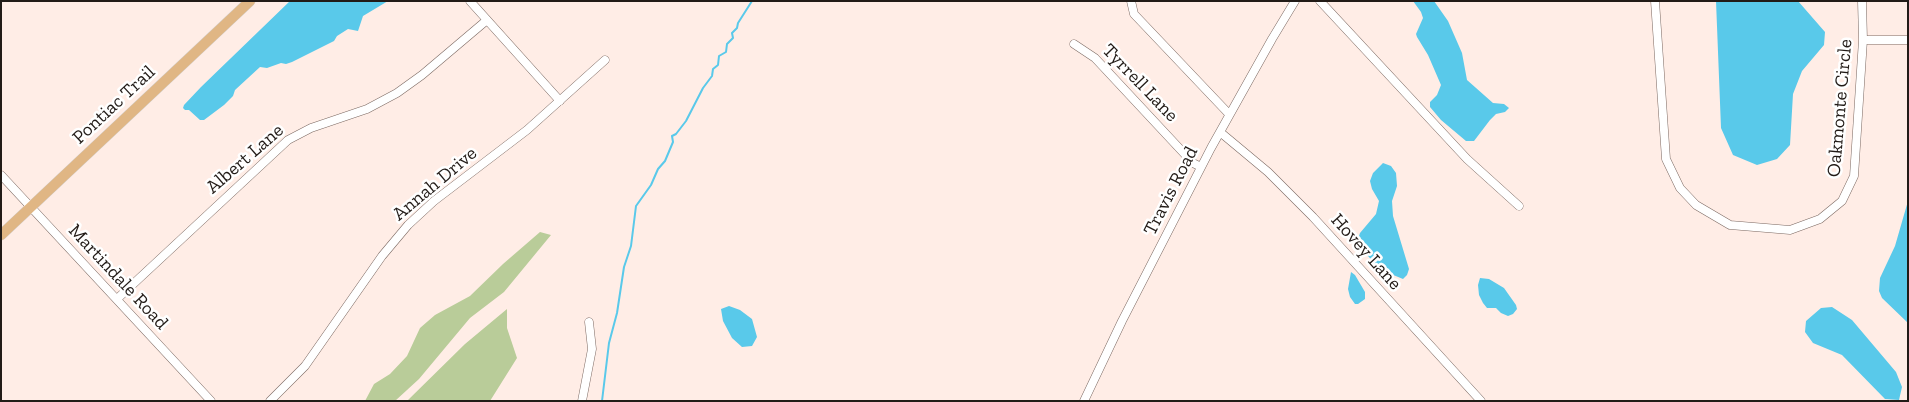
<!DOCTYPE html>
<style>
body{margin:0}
#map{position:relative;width:1909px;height:402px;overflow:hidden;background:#ffede6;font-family:"Zilla Slab",serif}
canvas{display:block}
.frame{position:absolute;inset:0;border:2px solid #221b17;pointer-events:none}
</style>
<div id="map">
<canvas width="1909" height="402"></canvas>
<div class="frame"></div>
</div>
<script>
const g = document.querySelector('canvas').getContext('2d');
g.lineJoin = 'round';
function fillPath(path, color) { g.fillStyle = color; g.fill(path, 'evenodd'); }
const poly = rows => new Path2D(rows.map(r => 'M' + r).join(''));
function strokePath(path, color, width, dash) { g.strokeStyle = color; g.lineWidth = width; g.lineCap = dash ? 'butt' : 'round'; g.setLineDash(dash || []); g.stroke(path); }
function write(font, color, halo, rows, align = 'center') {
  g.font = font + ' "Zilla Slab",serif'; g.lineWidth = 5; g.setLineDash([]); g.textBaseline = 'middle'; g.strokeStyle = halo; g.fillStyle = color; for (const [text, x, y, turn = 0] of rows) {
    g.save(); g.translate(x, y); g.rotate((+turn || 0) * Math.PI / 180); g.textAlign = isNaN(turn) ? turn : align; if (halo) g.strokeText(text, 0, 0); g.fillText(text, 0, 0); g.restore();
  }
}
const green = poly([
 [540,232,551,235,504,292,470,318,419,379,395,401,365,401,374,384,390,374,407,356,420,328,435,315,470,296,503,264],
 [507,309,507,328,517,358,490,401,407,401,465,344]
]);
const water = poly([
 [290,1,388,1,363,16,358,31,348,29,337,36,334,41,292,62,286,64,281,63,267,68,260,67,235,90,233,96,224,105,204,120,200,120,189,110,185,110,183,108,184,105,201,87],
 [1413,1,1434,1,1448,21,1462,53,1467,80,1493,103,1504,104,1509,108,1505,112,1496,114,1490,120,1474,141,1466,141,1441,120,1430,107,1430,102,1437,95,1441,85,1428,55,1417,37,1416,34,1423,18,1421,12],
 [1716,1,1798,1,1825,32,1824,45,1802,71,1793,94,1790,145,1777,159,1757,165,1733,155,1721,128],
 [1383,163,1391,166,1396,173,1397,186,1392,201,1393,216,1409,269,1407,275,1403,279,1386,272,1375,264,1362,249,1358,239,1360,233,1376,214,1379,201,1372,189,1370,181,1373,173],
 [1908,201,1908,323,1882,298,1879,291,1880,278,1895,246],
 [1351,272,1355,275,1365,292,1365,299,1358,304,1355,304,1350,297,1348,289],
 [1480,278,1489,279,1504,288,1516,305,1517,309,1513,314,1508,316,1501,313,1496,308,1487,308,1483,303,1479,295,1478,285],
 [729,306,740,310,752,319,757,337,752,346,742,347,732,338,723,321,721,309],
 [1832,307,1852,320,1896,372,1902,387,1899,400,1885,399,1842,355,1813,343,1805,332,1806,321,1821,308]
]);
const stream = poly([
 [602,401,609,343,617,313,624,267,631,246,636,206,651,185,658,169,665,161,673,142,672,136,676,134,686,121,703,88,712,76,713,69,718,65,719,56,726,52,727,44,733,38,732,33,737,28,738,23,752,1]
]);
const minor = poly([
 [470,1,560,101],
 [1131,1,1134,14,1229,114],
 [1320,1,1467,159,1519,206],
 [1655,1,1666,159,1680,188,1696,205,1730,225,1790,230,1820,219,1842,201,1854,176,1863,40,1862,1],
 [1863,40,1908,40],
 [1074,44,1095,58,1193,163,1201,167],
 [1220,132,1268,172,1313,217,1481,401],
 [1,175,211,401],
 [117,299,288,140,311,128,367,109,397,93,422,75,487,20],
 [270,401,305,366,382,256,408,225,434,201,527,130,605,60],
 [582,401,592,349,589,322],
 [1084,401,1122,321,1211,148,1272,39,1295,1]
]);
const major = poly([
 [1,235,250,1]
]);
const streetNames = [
 ["Tyrrell Lane",1140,83,46],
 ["Pontiac Trail",114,105,-43],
 ["Oakmonte Circle",1840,108,-85],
 ["Albert Lane",245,159,-41],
 ["Annah Drive",435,184,-40],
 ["Travis Road",1171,191,-63],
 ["Hovey Lane",1366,252,48],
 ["Martindale Road",118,277,47]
];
fillPath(green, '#b9cc99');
fillPath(water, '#59c9ea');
strokePath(stream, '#59c9ea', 2);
strokePath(minor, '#7b6861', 9);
strokePath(major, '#d3d1d1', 11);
strokePath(minor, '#fff', 8);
strokePath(major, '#e0b684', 10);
write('19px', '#221b17', '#fff', streetNames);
</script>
